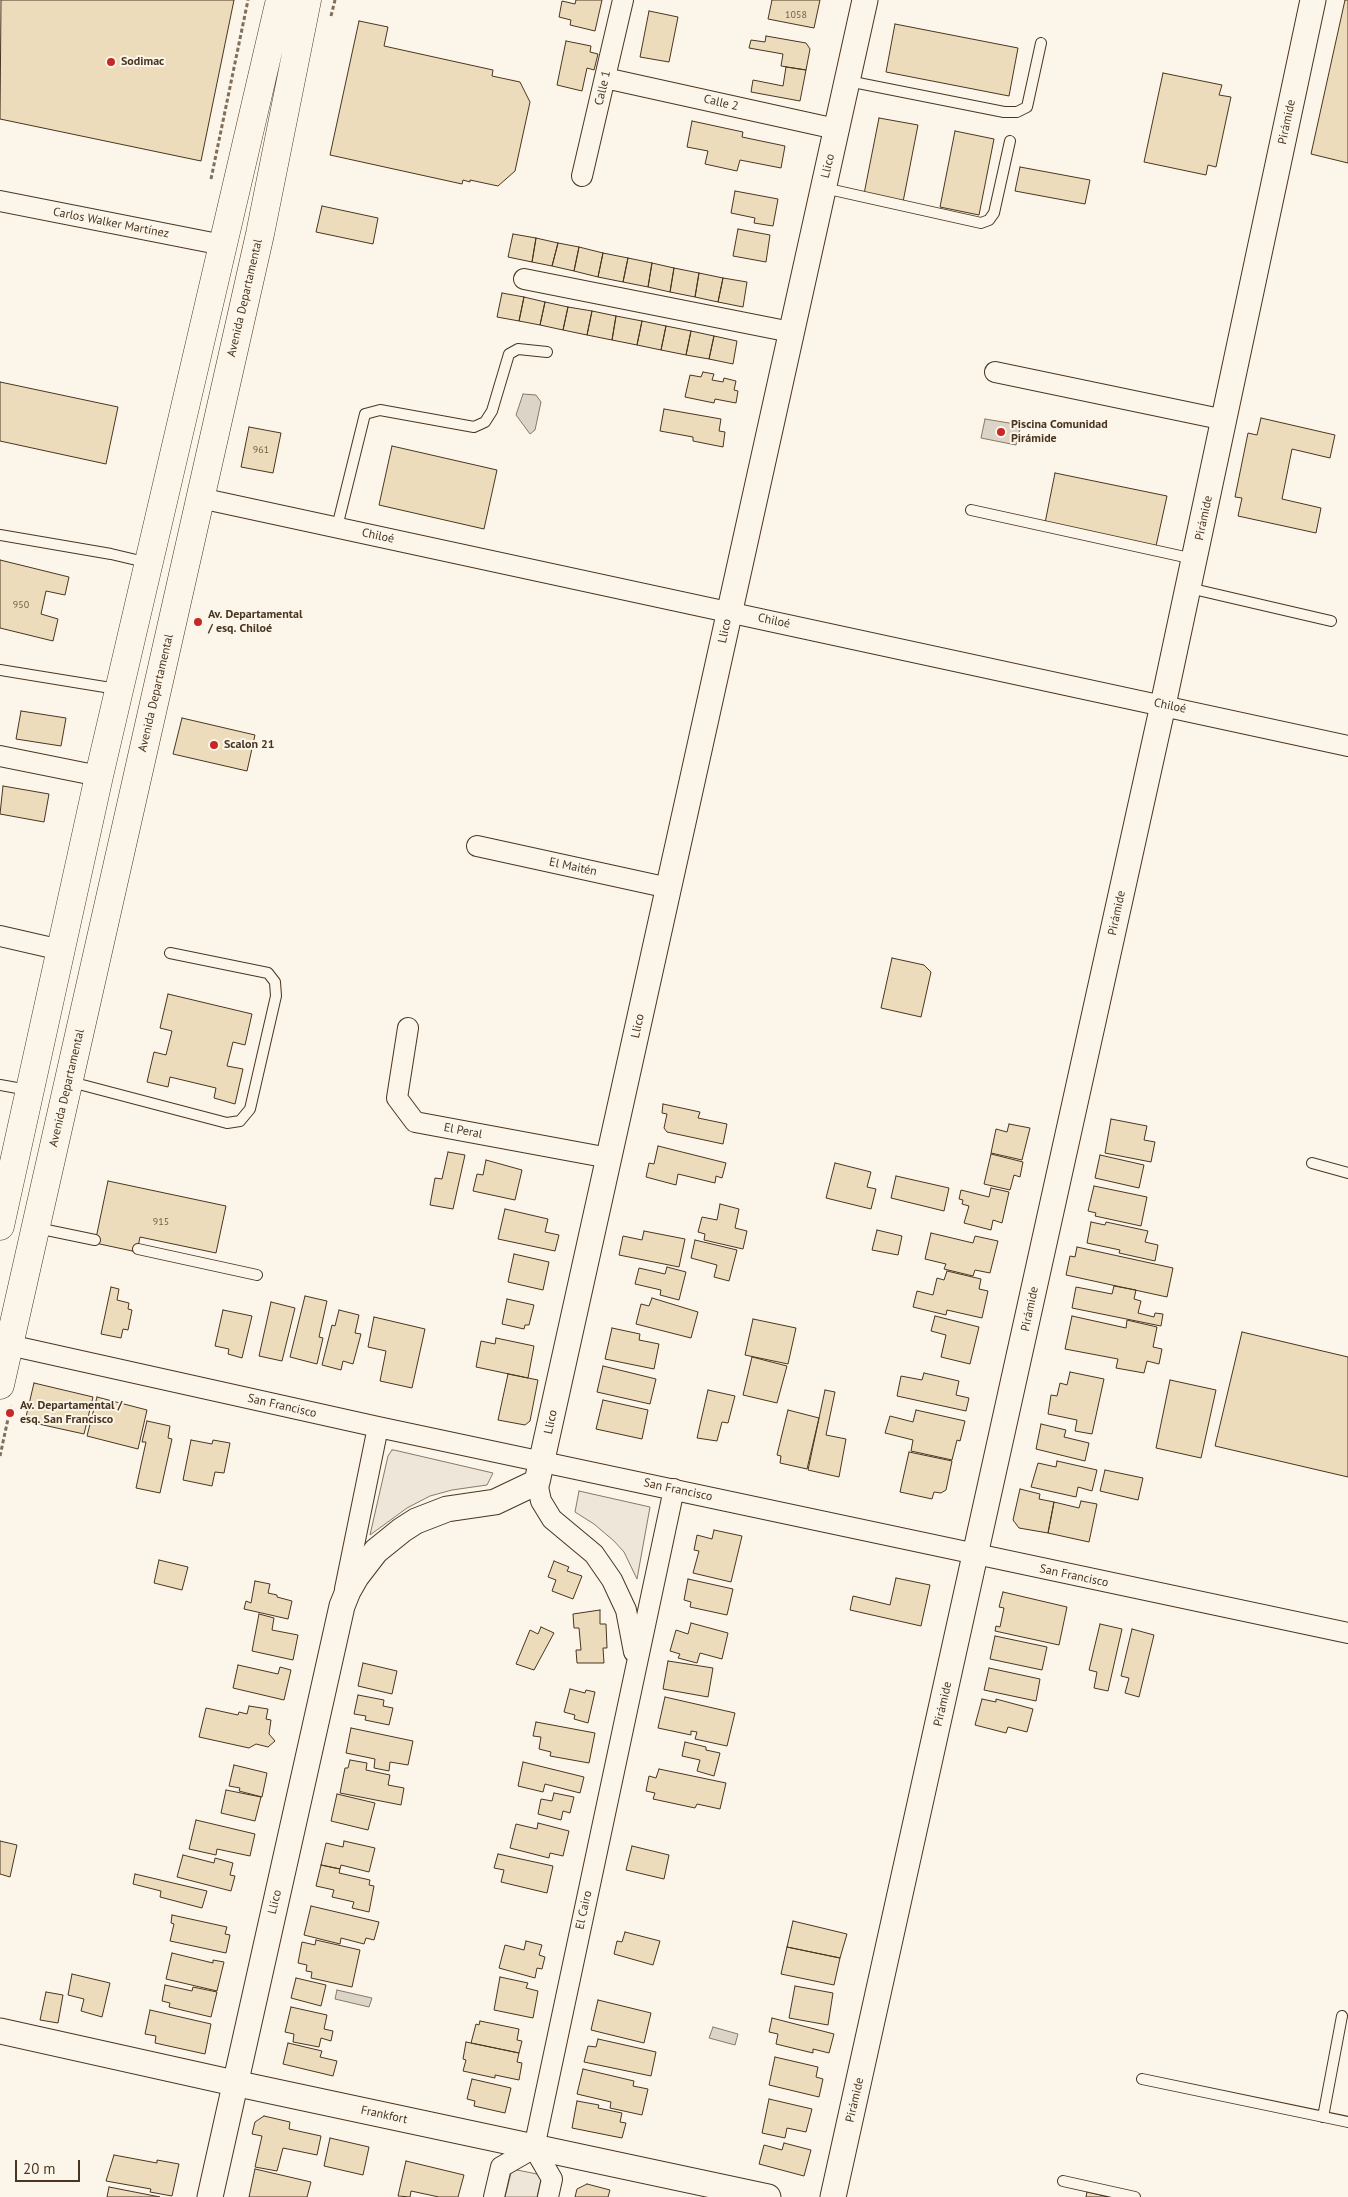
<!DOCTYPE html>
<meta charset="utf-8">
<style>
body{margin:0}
#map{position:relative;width:1348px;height:2197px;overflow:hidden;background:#fbf6e9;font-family:"PT Sans",sans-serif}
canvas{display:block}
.scale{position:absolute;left:15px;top:2160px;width:65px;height:22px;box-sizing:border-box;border:2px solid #4a3520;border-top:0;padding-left:6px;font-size:15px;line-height:18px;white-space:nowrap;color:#4a3520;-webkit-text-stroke:4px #fbf6e9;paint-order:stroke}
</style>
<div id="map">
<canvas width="1348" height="2197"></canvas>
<div class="scale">20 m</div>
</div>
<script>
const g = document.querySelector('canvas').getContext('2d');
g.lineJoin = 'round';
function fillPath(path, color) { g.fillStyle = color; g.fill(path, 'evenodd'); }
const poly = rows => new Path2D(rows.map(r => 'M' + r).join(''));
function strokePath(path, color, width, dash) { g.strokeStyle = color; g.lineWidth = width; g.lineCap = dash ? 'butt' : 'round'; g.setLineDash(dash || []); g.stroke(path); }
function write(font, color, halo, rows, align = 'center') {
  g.font = font + ' "PT Sans",sans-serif'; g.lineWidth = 4; g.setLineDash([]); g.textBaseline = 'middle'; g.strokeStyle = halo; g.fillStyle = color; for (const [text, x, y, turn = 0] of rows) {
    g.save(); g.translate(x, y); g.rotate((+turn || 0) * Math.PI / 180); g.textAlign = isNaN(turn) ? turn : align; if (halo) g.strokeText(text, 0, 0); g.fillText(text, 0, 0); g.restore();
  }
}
const green = poly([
 [392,1450,394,1450,493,1473,487,1485,452,1490,430,1496,407,1508,370,1535,388,1456,392,1450],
 [579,1491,650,1507,637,1579,624,1552,614,1541,594,1524,575,1512,579,1491],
 [512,2169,542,2175,537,2197,505,2197,512,2169]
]);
const water = poly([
 [523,394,536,395,541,402,535,430,530,434,516,415,523,394],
 [985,419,1021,425,1016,445,981,438,985,419],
 [337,1990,372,1998,369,2007,335,1999,337,1990],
 [713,2027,738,2034,735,2045,709,2038,713,2027]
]);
const building = poly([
 [1,0,234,0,201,161,0,119,1,0],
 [576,0,602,0,595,31,570,25,571,20,559,17,562,1,575,4,576,0],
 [772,0,820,0,814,28,768,19,772,0],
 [1345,0,1348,0,1348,163,1311,154,1345,0],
 [649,11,678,17,669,62,640,57,649,11],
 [359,21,388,27,384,46,493,70,492,76,520,82,530,102,515,171,498,186,470,180,470,182,463,180,462,184,330,155,359,21],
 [895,24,1018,48,1009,96,886,72,895,24],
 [766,36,806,43,810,49,806,70,781,66,783,54,749,48,751,40,765,42,766,36],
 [566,41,591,46,590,52,598,54,594,70,587,68,582,91,557,85,566,41],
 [786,67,806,70,800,101,751,92,753,80,783,86,786,67],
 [1163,73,1222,85,1219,95,1231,97,1216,167,1208,165,1206,175,1144,162,1163,73],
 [879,118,918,125,903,202,864,194,879,118],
 [692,121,743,132,742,137,785,146,781,168,740,160,737,171,705,164,708,151,687,147,692,121],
 [955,131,994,139,979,215,940,207,955,131],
 [1020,167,1090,180,1085,204,1015,191,1020,167],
 [735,191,778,199,773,226,754,223,755,218,731,213,735,191],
 [322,206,378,218,373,244,316,232,322,206],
 [738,229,770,235,766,262,733,256,738,229],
 [513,234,536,238,532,262,508,257,513,234],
 [536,238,558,243,552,266,532,262,536,238],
 [558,243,579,247,574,271,552,266,558,243],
 [579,247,603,253,598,277,574,271,579,247],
 [603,253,628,258,623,282,598,277,603,253],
 [628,258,652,263,648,287,623,282,628,258],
 [652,263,674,268,670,292,648,287,652,263],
 [674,268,699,273,695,297,670,292,674,268],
 [699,273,723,278,718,302,695,297,699,273],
 [723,278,747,282,743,307,718,302,723,278],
 [502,293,524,297,519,321,497,317,502,293],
 [524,297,545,302,540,325,519,321,524,297],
 [545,302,568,307,563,330,540,325,545,302],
 [568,307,592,311,587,335,563,330,568,307],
 [592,311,616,316,612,340,587,335,592,311],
 [616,316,642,321,637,345,612,340,616,316],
 [642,321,666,326,661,350,637,345,642,321],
 [666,326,691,331,686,355,661,350,666,326],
 [691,331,714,336,709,359,686,355,691,331],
 [714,336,737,341,733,364,709,359,714,336],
 [703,372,714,374,712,380,723,382,724,378,736,381,734,390,738,391,736,403,715,399,714,403,685,397,690,375,701,377,703,372],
 [0,382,118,407,106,464,0,441,0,382],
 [664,409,721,419,719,431,725,432,723,447,693,441,693,437,660,431,664,409],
 [1261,418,1335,435,1330,458,1292,449,1282,499,1321,508,1316,533,1238,516,1242,498,1235,497,1248,433,1257,435,1261,418],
 [249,427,281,433,273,473,241,467,249,427],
 [392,446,497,470,484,529,379,505,392,446],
 [1055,473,1167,496,1156,546,1045,523,1055,473],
 [0,560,69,577,65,595,46,591,41,614,58,619,53,641,0,628,0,560],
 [21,711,66,718,61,746,16,739,21,711],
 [182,718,255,735,247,771,173,754,182,718],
 [3,786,49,794,44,822,0,814,3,786],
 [892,958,924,965,931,972,921,1017,881,1008,892,958],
 [168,994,252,1014,245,1045,233,1042,227,1066,243,1069,235,1104,214,1098,216,1088,170,1077,168,1087,147,1082,154,1052,166,1055,172,1031,160,1028,168,994],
 [663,1104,700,1112,698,1118,727,1124,723,1144,667,1132,664,1128,667,1114,662,1113,663,1104],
 [1111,1119,1147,1126,1144,1140,1155,1142,1151,1162,1105,1153,1111,1119],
 [1009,1124,1030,1128,1022,1160,991,1153,996,1129,1007,1132,1009,1124],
 [658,1146,726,1163,722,1178,716,1176,715,1183,678,1174,676,1185,646,1177,649,1163,654,1164,658,1146],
 [448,1152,465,1155,453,1209,430,1205,435,1178,442,1179,448,1152],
 [991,1154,1023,1162,1020,1177,1014,1175,1010,1190,984,1184,991,1154],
 [1100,1155,1144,1165,1139,1188,1095,1178,1100,1155],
 [486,1160,522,1170,515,1200,473,1191,477,1174,483,1175,486,1160],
 [835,1163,871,1172,867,1187,876,1189,871,1209,826,1198,835,1163],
 [896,1176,949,1188,944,1211,891,1198,896,1176],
 [108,1181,226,1206,216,1253,140,1237,137,1252,95,1243,108,1181],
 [1094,1186,1147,1197,1141,1226,1095,1216,1096,1213,1088,1211,1094,1186],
 [991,1188,1009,1192,1002,1223,993,1220,991,1230,964,1223,969,1206,962,1204,963,1200,959,1199,961,1190,989,1197,991,1188],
 [720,1204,739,1209,735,1228,747,1231,743,1249,704,1240,705,1234,698,1232,702,1217,717,1220,720,1204],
 [505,1209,548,1219,545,1232,559,1235,555,1251,498,1239,505,1209],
 [1091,1222,1105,1225,1106,1222,1148,1231,1145,1242,1158,1245,1155,1261,1119,1253,1120,1250,1087,1243,1091,1222],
 [877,1230,902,1236,898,1255,872,1250,877,1230],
 [644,1231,685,1239,679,1267,619,1255,623,1236,642,1240,644,1231],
 [931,1233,973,1243,975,1236,998,1241,990,1273,975,1270,973,1276,944,1269,946,1264,925,1259,931,1233],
 [695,1240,737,1250,729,1281,714,1277,717,1265,691,1258,695,1240],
 [1077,1247,1173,1268,1167,1297,1066,1275,1070,1256,1075,1257,1077,1247],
 [514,1254,549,1262,543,1290,508,1282,514,1254],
 [667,1267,686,1272,679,1300,660,1295,661,1290,635,1284,639,1268,665,1274,667,1267],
 [947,1271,981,1279,979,1289,988,1291,982,1318,947,1310,946,1315,913,1307,917,1291,933,1295,937,1278,944,1280,947,1271],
 [1114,1286,1136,1290,1134,1299,1141,1301,1138,1313,1154,1317,1155,1313,1163,1314,1161,1326,1072,1308,1076,1287,1112,1294,1114,1286],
 [111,1287,119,1289,117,1300,129,1303,128,1309,132,1310,128,1330,123,1329,121,1338,101,1334,111,1287],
 [305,1296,327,1301,319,1337,323,1338,317,1364,290,1357,305,1296],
 [652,1298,698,1312,691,1338,636,1324,641,1304,649,1306,652,1298],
 [507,1299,534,1305,529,1325,525,1325,524,1329,502,1324,507,1299],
 [271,1302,295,1308,282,1361,259,1356,271,1302],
 [223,1310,252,1316,242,1358,228,1354,229,1349,215,1346,223,1310],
 [339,1310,359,1315,355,1333,361,1334,353,1364,343,1361,341,1370,322,1365,332,1325,335,1326,339,1310],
 [935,1316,979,1327,970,1364,941,1357,946,1335,931,1331,935,1316],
 [1072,1316,1126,1328,1127,1320,1157,1327,1153,1347,1162,1349,1159,1364,1147,1361,1144,1373,1116,1368,1118,1359,1065,1349,1072,1316],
 [374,1317,425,1329,412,1388,380,1381,386,1351,368,1347,374,1317],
 [753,1319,796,1328,788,1364,745,1355,753,1319],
 [612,1328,640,1334,639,1340,659,1344,654,1369,605,1359,612,1328],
 [1242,1332,1348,1357,1348,1477,1215,1446,1242,1332],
 [496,1338,534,1346,528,1378,476,1367,481,1341,495,1344,496,1338],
 [752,1357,787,1366,777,1403,743,1395,752,1357],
 [603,1366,656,1379,650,1404,597,1392,603,1366],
 [1070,1372,1104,1379,1092,1434,1075,1431,1077,1420,1048,1414,1051,1395,1057,1396,1060,1383,1067,1385,1070,1372],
 [924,1373,959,1381,956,1395,969,1398,966,1411,897,1396,901,1376,922,1380,924,1373],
 [508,1374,538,1380,530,1421,525,1425,498,1420,508,1374],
 [1170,1380,1216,1390,1201,1458,1156,1448,1170,1380],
 [34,1383,93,1397,84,1434,25,1421,34,1383],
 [708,1390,735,1396,728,1423,722,1422,717,1441,697,1438,708,1390],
 [825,1390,835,1392,826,1435,846,1439,839,1477,808,1470,825,1390],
 [97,1397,147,1410,138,1449,87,1436,97,1397],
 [603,1400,648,1410,642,1439,596,1429,603,1400],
 [788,1410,819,1418,807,1469,780,1463,781,1456,777,1455,788,1410],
 [916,1410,965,1421,960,1441,957,1440,952,1460,911,1451,913,1440,885,1433,890,1416,913,1422,916,1410],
 [147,1421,170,1426,168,1438,172,1439,160,1493,136,1488,146,1442,142,1442,147,1421],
 [1041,1424,1066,1430,1064,1437,1089,1443,1085,1461,1036,1449,1041,1424],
 [191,1440,212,1444,213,1440,230,1443,224,1473,215,1472,212,1486,183,1480,191,1440],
 [909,1452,952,1461,946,1490,941,1493,934,1492,932,1499,900,1492,909,1452],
 [1057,1461,1097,1470,1092,1491,1078,1487,1076,1497,1031,1487,1038,1463,1056,1467,1057,1461],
 [1105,1470,1143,1478,1138,1500,1100,1491,1105,1470],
 [1020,1489,1040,1494,1039,1499,1054,1502,1048,1533,1019,1528,1013,1520,1020,1489],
 [1081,1501,1097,1504,1089,1542,1048,1533,1054,1502,1079,1508,1081,1501],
 [714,1530,742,1536,731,1582,693,1573,699,1551,694,1550,697,1535,712,1539,714,1530],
 [159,1560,188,1567,182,1590,154,1583,159,1560],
 [554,1561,569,1567,567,1571,582,1576,573,1599,552,1591,556,1580,548,1577,554,1561],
 [896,1578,930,1585,921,1626,850,1610,853,1596,890,1605,896,1578],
 [688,1579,733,1589,727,1615,690,1607,691,1602,684,1600,688,1579],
 [255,1581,270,1584,268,1593,277,1595,277,1597,292,1601,288,1619,244,1609,246,1601,251,1603,255,1581],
 [1003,1592,1067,1607,1059,1645,995,1631,996,1626,1000,1627,1004,1608,999,1607,1003,1592],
 [600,1610,600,1624,606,1624,607,1648,603,1648,604,1663,577,1663,576,1650,581,1650,579,1628,574,1628,573,1614,600,1610],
 [259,1614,274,1618,272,1630,298,1635,293,1660,252,1651,259,1614],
 [691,1623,728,1633,722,1659,700,1653,697,1663,678,1658,680,1654,670,1651,676,1630,688,1634,691,1623],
 [1100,1624,1122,1629,1108,1691,1094,1688,1097,1672,1089,1670,1100,1624],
 [541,1627,554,1633,534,1670,516,1664,530,1630,538,1634,541,1627],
 [1132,1629,1154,1635,1139,1697,1125,1693,1129,1678,1121,1676,1132,1629],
 [995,1636,1047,1647,1042,1670,990,1659,995,1636],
 [668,1661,713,1668,708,1697,663,1689,668,1661],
 [363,1663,397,1671,392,1694,358,1686,363,1663],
 [238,1665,278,1674,280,1667,291,1670,284,1700,233,1688,238,1665],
 [989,1668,1040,1679,1036,1701,984,1690,989,1668],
 [570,1689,585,1693,586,1690,595,1692,588,1723,574,1719,575,1715,564,1712,570,1689],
 [358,1695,384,1700,383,1706,393,1708,389,1725,365,1720,366,1716,354,1714,358,1695],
 [665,1697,735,1713,727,1746,695,1739,697,1732,691,1731,691,1735,658,1728,665,1697],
 [982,1699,996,1702,996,1699,1033,1709,1027,1732,1008,1727,1006,1733,975,1725,982,1699],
 [249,1706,268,1709,266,1719,271,1720,269,1734,275,1741,268,1747,256,1744,249,1748,199,1737,206,1708,238,1715,239,1712,247,1714,249,1706],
 [536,1722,595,1733,589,1763,550,1756,551,1752,539,1749,541,1737,533,1736,536,1722],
 [351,1728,413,1741,408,1765,390,1762,389,1771,374,1768,375,1759,346,1753,351,1728],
 [685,1742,706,1747,706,1750,720,1753,714,1776,697,1771,700,1760,682,1756,685,1742],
 [350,1760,367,1763,366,1770,390,1775,388,1785,404,1788,401,1805,340,1793,345,1768,348,1768,350,1760],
 [523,1762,584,1777,580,1793,545,1784,543,1792,518,1786,523,1762],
 [234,1765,267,1773,262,1797,239,1791,240,1788,229,1786,234,1765],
 [659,1769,726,1783,720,1809,697,1804,695,1808,653,1799,655,1793,646,1791,649,1776,656,1778,659,1769],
 [226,1790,261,1797,255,1821,221,1813,226,1790],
 [554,1793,574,1797,570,1813,563,1811,561,1820,538,1814,541,1799,552,1801,554,1793],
 [337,1794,375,1803,368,1830,331,1821,337,1794],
 [196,1820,255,1834,250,1856,217,1849,216,1855,189,1849,196,1820],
 [538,1823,569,1831,563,1856,550,1853,549,1858,510,1848,516,1824,537,1829,538,1823],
 [0,1841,17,1845,10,1877,0,1874,0,1841],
 [344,1841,375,1848,369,1872,341,1865,340,1869,321,1865,326,1843,343,1847,344,1841],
 [632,1846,669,1855,664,1879,626,1870,632,1846],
 [498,1854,553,1866,547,1893,501,1882,504,1870,494,1868,498,1854],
 [183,1855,214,1863,215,1858,233,1863,230,1875,235,1876,231,1891,177,1877,183,1855],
 [321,1865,340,1869,339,1873,370,1880,369,1885,374,1886,369,1912,352,1908,354,1902,332,1897,334,1890,316,1886,321,1865],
 [135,1874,207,1891,202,1908,160,1897,161,1891,133,1884,135,1874],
 [311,1906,379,1922,374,1940,366,1938,364,1944,341,1938,340,1944,304,1935,311,1906],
 [172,1915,227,1927,225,1934,230,1935,226,1953,170,1941,174,1924,171,1923,172,1915],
 [793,1921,847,1934,840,1958,787,1947,793,1921],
 [625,1932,660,1941,653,1965,614,1954,617,1941,622,1942,625,1932],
 [316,1940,360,1950,352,1987,311,1978,312,1972,306,1971,307,1965,298,1963,302,1942,315,1945,316,1940],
 [526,1941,542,1945,539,1955,545,1957,542,1969,537,1968,535,1978,499,1968,505,1945,524,1950,526,1941],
 [787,1947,840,1958,834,1985,781,1974,787,1947],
 [172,1953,213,1963,213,1960,224,1962,217,1991,166,1979,172,1953],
 [72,1974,110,1983,102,2017,81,2011,84,1999,68,1995,72,1974],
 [500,1977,528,1983,526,1988,538,1991,533,2018,494,2010,500,1977],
 [296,1978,326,1985,321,2006,291,1998,296,1978],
 [165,1985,192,1991,193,1987,217,1992,211,2017,169,2007,170,2003,162,2001,165,1985],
 [795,1986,833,1993,828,2025,789,2018,795,1986],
 [46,1992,63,1995,58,2023,40,2020,46,1992],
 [598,2000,651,2013,644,2043,591,2030,598,2000],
 [291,2007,327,2015,324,2029,333,2031,331,2041,321,2038,319,2047,293,2042,294,2034,285,2032,291,2007],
 [150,2010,211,2024,205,2054,155,2043,156,2036,145,2034,150,2010],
 [772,2018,834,2034,829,2053,813,2049,813,2053,776,2044,778,2034,769,2032,772,2018],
 [480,2021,519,2029,517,2040,522,2041,519,2053,471,2043,476,2024,479,2025,480,2021],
 [598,2039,656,2052,651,2076,584,2062,588,2046,596,2047,598,2039],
 [466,2042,519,2053,517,2062,522,2063,519,2080,495,2075,495,2078,463,2071,466,2060,463,2059,466,2042],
 [288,2043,322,2051,320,2057,337,2061,333,2076,283,2064,288,2043],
 [775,2057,818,2067,816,2077,823,2079,819,2097,769,2085,775,2057],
 [583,2069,634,2081,633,2086,648,2089,642,2115,610,2108,611,2102,577,2094,583,2069],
 [472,2079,511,2088,505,2113,474,2106,475,2101,467,2099,472,2079],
 [769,2099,812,2109,806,2132,787,2128,785,2138,762,2133,769,2099],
 [577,2101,599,2105,598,2108,622,2113,620,2122,626,2123,622,2138,572,2128,577,2101],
 [264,2116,290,2122,289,2129,321,2136,317,2155,283,2148,277,2171,255,2167,262,2136,252,2134,255,2122,264,2116],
 [330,2138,369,2147,363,2175,324,2166,330,2138],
 [784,2143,811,2150,804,2176,759,2164,764,2145,782,2150,784,2143],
 [114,2155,157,2163,157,2160,179,2164,172,2196,150,2192,151,2189,106,2181,114,2155],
 [406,2161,464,2175,458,2197,439,2197,411,2191,410,2197,398,2196,406,2161],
 [255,2169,311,2182,307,2197,249,2197,255,2169],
 [587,2184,610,2190,608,2197,575,2197,577,2189,587,2184],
 [109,2187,160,2197,107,2197,109,2187],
 [1087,2192,1109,2197,1086,2197,1087,2192]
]);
const path = poly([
 [331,16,335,0],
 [211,179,248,0],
 [0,1456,11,1405]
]);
const service = poly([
 [848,81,1004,112,1017,112,1027,107,1041,43],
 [824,188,981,223,989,220,994,213,1010,141],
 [971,510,1194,559],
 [337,527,365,414,380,410,474,427,485,422,492,411,509,354,518,349,547,352],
 [0,535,111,554,149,563],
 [1189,588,1331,621],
 [0,670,117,689],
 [71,1082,227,1123,240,1121,250,1109,276,996,275,982,268,973,170,953],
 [0,1085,28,1090],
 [1312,1163,1348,1173],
 [37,1228,95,1240],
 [138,1249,257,1275],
 [1142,2079,1348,2122],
 [1323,2117,1342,2016],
 [1063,2181,1135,2197]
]);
const minor = poly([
 [605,78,836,129],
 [582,176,623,0],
 [0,201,223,245],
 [524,279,791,332],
 [995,372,1225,420],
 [200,498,1348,746],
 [0,756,99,776],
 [477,846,669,888],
 [0,936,61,950],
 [408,1028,397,1098,415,1122,609,1158],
 [9,1345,378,1427,1348,1633],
 [537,1482,541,1501,552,1519,594,1554,612,1580,626,1610,634,1652],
 [345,1589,378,1427],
 [494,2197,501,2167,534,2148],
 [548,2197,552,2179,534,2148,674,1489]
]);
const tertiary = poly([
 [0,2031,234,2083,768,2197],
 [210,2197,342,1606,348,1591,356,1577,376,1551,402,1530,416,1521,447,1509,495,1502,537,1482,865,0],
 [833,2197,1163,705,1313,0]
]);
const primary = poly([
 [0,1226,99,776,280,0],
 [0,1385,260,234,307,0]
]);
const markers = [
 [111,62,5,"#c62828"],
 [1001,432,5,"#c62828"],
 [198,622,5,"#c62828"],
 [214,745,5,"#c62828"],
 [10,1413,5,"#c62828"]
];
const numberNames = [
 ["1058",796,15],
 ["961",261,450],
 ["950",21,605],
 ["915",161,1222]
];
const poiNames = [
 ["Sodimac",121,62],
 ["Piscina Comunidad",1011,425],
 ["Pirámide",1011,439],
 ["Av. Departamental",208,615],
 ["/ esq. Chiloé",208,629],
 ["Scalon 21",224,745],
 ["Av. Departamental /",20,1406],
 ["esq. San Francisco",20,1420]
];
const streetNames = [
 ["Calle 1",603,88,-77],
 ["Calle 2",721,103,13],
 ["Pirámide",1287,122,-78],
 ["Llico",828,166,-77],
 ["Carlos Walker Martínez",111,223,11],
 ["Avenida Departamental",245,298,-77],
 ["Pirámide",1204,518,-78],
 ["Chiloé",378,536,12],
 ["Chiloé",774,621,12],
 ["Llico",725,631,-78],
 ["Avenida Departamental",156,693,-77],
 ["Chiloé",1170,706,12],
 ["El Maitén",573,867,12],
 ["Pirámide",1117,913,-78],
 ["Llico",638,1026,-78],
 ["Avenida Departamental",67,1088,-77],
 ["El Peral",463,1131,11],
 ["Pirámide",1030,1309,-78],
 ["San Francisco",282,1406,13],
 ["Llico",551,1422,-78],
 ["San Francisco",678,1490,12],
 ["San Francisco",1074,1576,12],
 ["Pirámide",943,1704,-77],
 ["Llico",275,1902,-77],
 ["El Cairo",584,1910,-78],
 ["Pirámide",855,2100,-77],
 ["Frankfort",384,2115,12]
];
fillPath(green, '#ede6d9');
strokePath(green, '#887966', 1);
fillPath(water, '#dcd4c6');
strokePath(water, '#887966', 1);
fillPath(building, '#ecdcbc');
strokePath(building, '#4a3520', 1);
strokePath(service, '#4a3520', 12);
strokePath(minor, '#4a3520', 22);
strokePath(tertiary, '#4a3520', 27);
strokePath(primary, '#4a3520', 29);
strokePath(path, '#7f6f5c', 3, [4, 2.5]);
strokePath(service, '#fbf6e9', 10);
strokePath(minor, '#fbf6e9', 20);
strokePath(tertiary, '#fbf6e9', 25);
strokePath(primary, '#fbf6e9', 28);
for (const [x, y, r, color] of markers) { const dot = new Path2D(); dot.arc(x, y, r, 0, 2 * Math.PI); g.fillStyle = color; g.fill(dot); strokePath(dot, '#fbf6e9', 2); }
write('10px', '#725f47', null, numberNames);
write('bold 12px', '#4a3520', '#fbf6e9', poiNames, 'left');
write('12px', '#4a3520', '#fbf6e9', streetNames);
</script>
